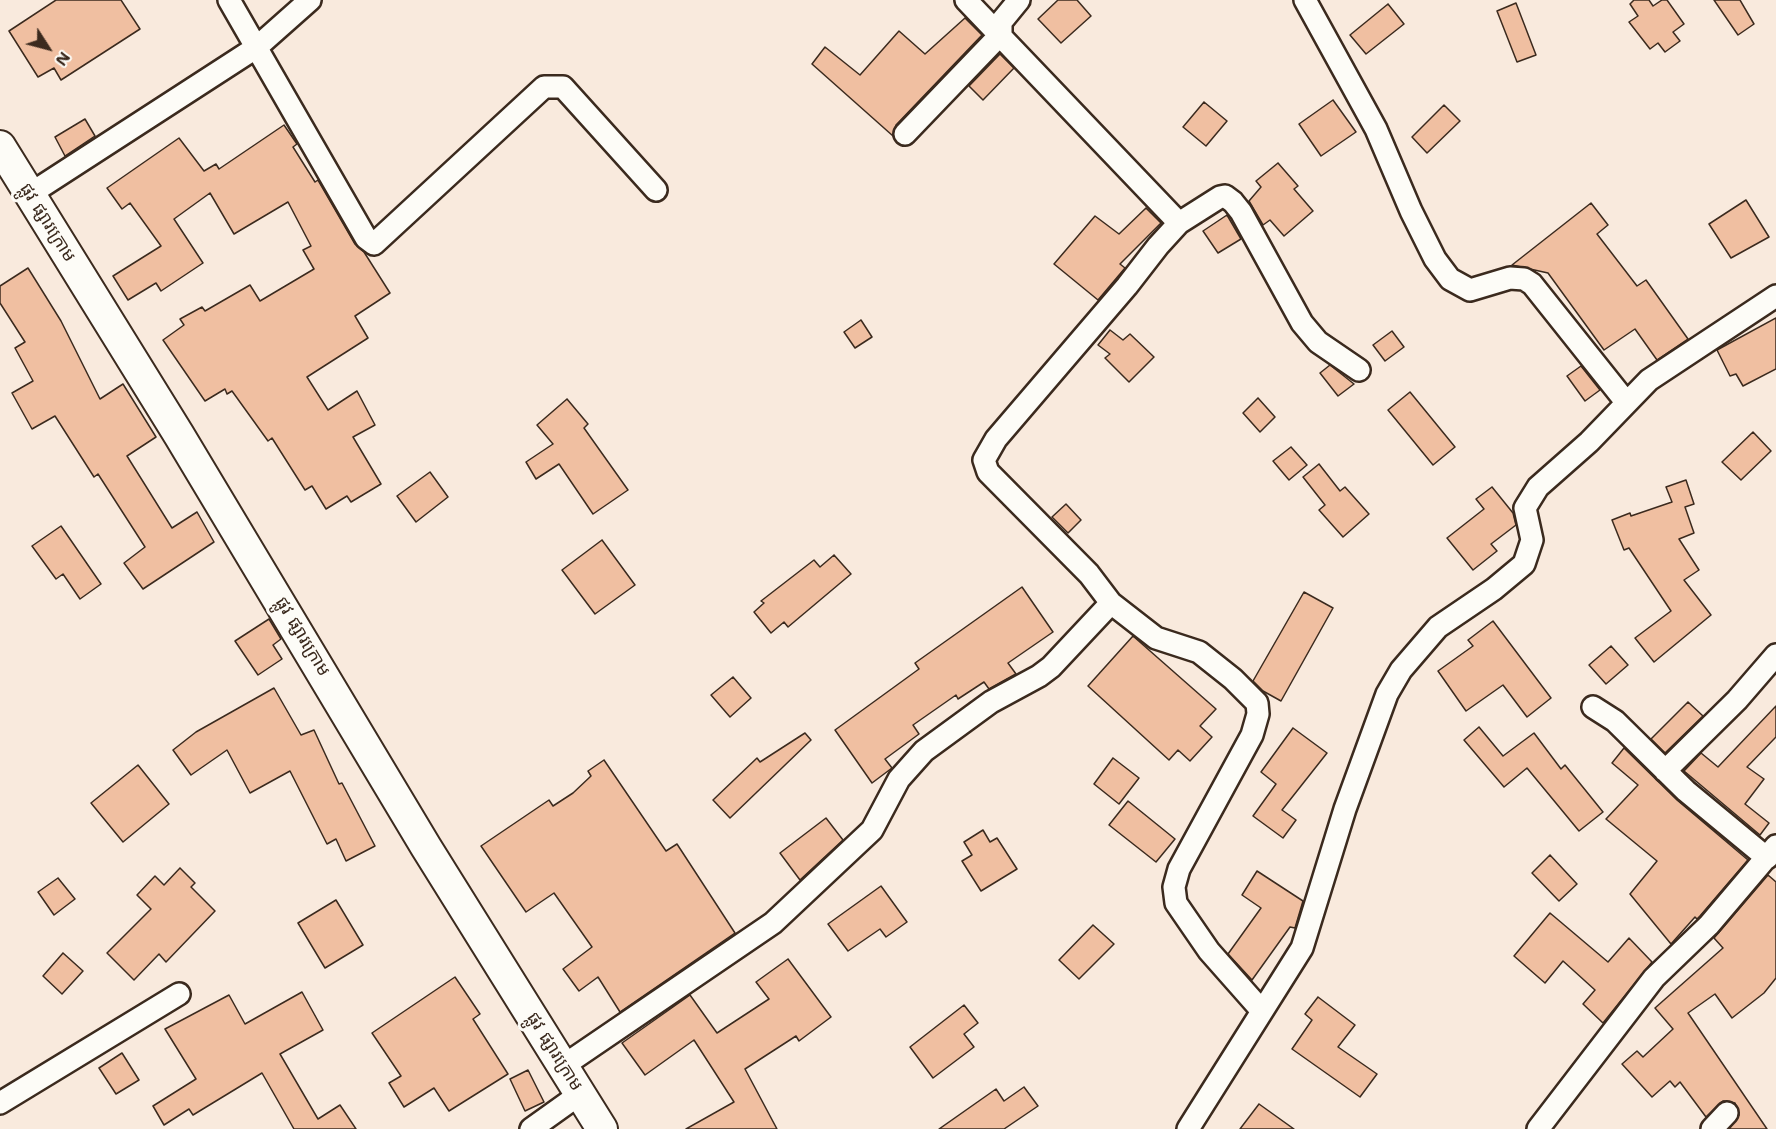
<!DOCTYPE html>
<meta charset="utf-8">
<style>
body{margin:0}
#map{position:relative;width:1776px;height:1129px;overflow:hidden;background:#f9eadd;font-family:"Shantell Sans",sans-serif}
canvas{display:block}
.north{position:absolute;left:18px;top:18px;width:60px;height:60px;-webkit-text-stroke:4px #fdfcf7;paint-order:stroke;rotate:126deg;font-size:16px;font-weight:700;line-height:24px;text-align:center;color:#3b2a1e}
.north::after{content:'';display:block;margin:auto;width:21px;height:27px;background:#3b2a1e;clip-path:polygon(50% 0,100% 100%,50% 72%,0 100%)}
</style>
<div id="map">
<canvas width="1776" height="1129"></canvas>
<div class="north">N</div>
</div>
<script>
const g = document.querySelector('canvas').getContext('2d');
g.lineJoin = 'round';
function fillPath(path, color) { g.fillStyle = color; g.fill(path, 'evenodd'); }
const poly = rows => new Path2D(rows.map(r => 'M' + r).join(''));
function strokePath(path, color, width, dash) { g.strokeStyle = color; g.lineWidth = width; g.lineCap = dash ? 'butt' : 'round'; g.setLineDash(dash || []); g.stroke(path); }
function write(font, color, halo, rows, align = 'center') {
  g.font = font + ' "Shantell Sans","Noto Sans Khmer",sans-serif'; g.lineWidth = 6; g.setLineDash([]); g.textBaseline = 'middle'; g.strokeStyle = halo; g.fillStyle = color; for (const [text, x, y, turn = 0] of rows) {
    g.save(); g.translate(x, y); g.rotate((+turn || 0) * Math.PI / 180); g.textAlign = isNaN(turn) ? turn : align; if (halo) g.strokeText(text, 0, 0); g.fillText(text, 0, 0); g.restore();
  }
}
const building = poly([
 [56,0,121,0,140,29,61,80,54,68,38,77,9,31,56,0],
 [1058,0,1077,0,1091,16,1061,43,1038,19,1058,0],
 [1634,0,1649,0,1653,6,1662,0,1667,0,1684,24,1673,32,1680,41,1665,52,1658,43,1650,49,1629,22,1638,16,1630,4,1634,0],
 [1714,0,1740,0,1754,24,1738,35,1714,0],
 [1516,3,1536,55,1517,62,1497,11,1516,3],
 [1388,4,1404,24,1366,54,1350,35,1388,4],
 [965,18,982,35,896,125,893,136,812,64,825,47,860,75,899,31,925,54,965,18],
 [1000,54,1014,68,983,100,969,86,1000,54],
 [1333,100,1356,132,1321,156,1299,124,1333,100],
 [1204,102,1227,121,1206,146,1183,127,1204,102],
 [1444,105,1460,121,1427,153,1412,137,1444,105],
 [85,119,95,136,65,156,55,137,85,119],
 [284,125,297,144,293,147,315,182,318,180,355,244,364,252,390,293,355,316,368,338,307,377,328,410,357,391,375,425,353,437,381,484,351,502,347,496,326,509,312,486,305,490,272,438,268,441,232,391,227,394,225,389,205,401,163,340,184,325,180,319,202,307,205,311,250,285,260,301,314,269,303,250,311,246,288,202,234,234,210,193,174,219,203,263,161,291,156,283,128,300,113,276,161,246,130,203,122,209,107,188,179,138,204,171,216,164,219,169,284,125],
 [1278,163,1298,186,1294,189,1313,211,1284,236,1270,220,1263,225,1249,201,1261,187,1256,181,1278,163],
 [1746,200,1769,237,1731,258,1709,224,1746,200],
 [1591,203,1608,225,1597,234,1637,286,1646,280,1688,339,1657,360,1635,329,1604,350,1548,273,1512,265,1591,203],
 [1146,208,1161,223,1120,264,1125,268,1098,300,1054,264,1095,216,1119,234,1146,208],
 [1227,215,1241,239,1218,253,1203,231,1227,215],
 [28,268,61,321,100,399,123,384,156,437,127,456,172,528,197,512,214,542,143,589,124,563,145,547,98,474,94,477,55,416,32,429,12,393,33,381,15,348,25,342,0,303,0,286,28,268],
 [1776,318,1776,369,1743,386,1736,374,1730,376,1717,350,1776,318],
 [861,320,872,337,855,348,844,332,861,320],
 [1110,330,1123,340,1130,334,1154,357,1129,382,1105,358,1110,354,1098,345,1110,330],
 [1392,331,1404,347,1385,361,1373,345,1392,331],
 [1330,365,1354,384,1338,396,1320,373,1330,365],
 [1581,366,1600,390,1585,401,1567,376,1581,366],
 [1410,392,1455,447,1433,465,1388,410,1410,392],
 [1258,398,1275,417,1260,432,1243,413,1258,398],
 [567,399,588,424,584,428,628,490,593,514,559,464,536,479,526,462,553,444,537,425,567,399],
 [1753,432,1771,451,1741,480,1722,462,1753,432],
 [1291,447,1307,465,1289,480,1273,461,1291,447],
 [1319,464,1340,491,1345,487,1369,514,1343,537,1319,510,1325,505,1303,477,1319,464],
 [430,472,448,497,416,522,397,496,430,472],
 [1686,480,1694,504,1685,507,1694,533,1679,539,1699,570,1684,580,1711,615,1654,662,1635,638,1671,611,1629,548,1624,550,1612,520,1630,513,1631,516,1672,502,1666,487,1686,480],
 [1492,487,1513,513,1516,525,1491,544,1497,551,1473,570,1447,538,1484,509,1476,499,1492,487],
 [1066,504,1081,520,1068,533,1052,517,1066,504],
 [61,526,101,584,80,599,63,574,56,579,32,546,61,526],
 [602,540,635,585,595,614,562,570,602,540],
 [834,555,851,574,788,627,784,622,771,633,754,612,764,603,761,601,814,560,820,567,834,555],
 [1022,587,1053,632,1008,663,1016,674,1014,675,989,689,984,682,958,699,956,695,913,725,919,734,885,759,892,768,872,783,835,730,919,669,915,663,1022,587],
 [1304,592,1333,608,1281,701,1263,691,1253,681,1304,592],
 [269,619,281,639,273,645,282,659,258,675,235,641,269,619],
 [1493,621,1551,698,1527,717,1503,685,1466,711,1438,671,1473,646,1468,640,1493,621],
 [1133,636,1216,709,1200,726,1212,737,1190,761,1178,750,1169,760,1088,686,1133,636],
 [1611,646,1628,665,1606,684,1589,665,1611,646],
 [733,677,751,698,730,717,711,695,733,677],
 [274,688,301,735,314,730,339,784,342,783,375,846,346,861,336,839,327,844,290,771,250,793,227,750,191,775,173,750,196,732,274,688],
 [1688,702,1703,716,1665,753,1651,739,1688,702],
 [1776,706,1776,737,1747,767,1764,779,1745,804,1769,823,1760,835,1684,771,1701,753,1718,767,1776,706],
 [1479,727,1503,756,1534,733,1561,769,1565,765,1603,812,1579,831,1527,768,1504,787,1464,740,1479,727],
 [1293,728,1327,753,1282,810,1296,820,1283,838,1253,816,1276,784,1261,772,1293,728],
 [805,733,811,740,730,818,713,800,757,758,760,762,805,733],
 [1624,748,1677,800,1748,860,1700,916,1697,919,1695,917,1671,944,1630,894,1657,861,1606,819,1638,785,1612,763,1624,748],
 [1113,758,1139,778,1119,804,1094,784,1113,758],
 [604,760,666,851,677,844,735,933,620,1012,598,977,579,991,563,969,592,947,554,893,526,912,481,846,549,800,553,806,573,793,591,776,588,771,604,760],
 [138,765,169,804,123,842,91,803,138,765],
 [1128,801,1175,839,1156,862,1109,825,1128,801],
 [826,818,843,840,800,880,780,853,826,818],
 [983,830,990,842,997,838,1017,869,981,891,962,861,972,855,964,842,983,830],
 [1550,855,1577,884,1559,901,1532,873,1550,855],
 [180,868,195,883,191,887,215,911,166,962,159,954,134,980,107,953,151,909,137,895,155,876,164,885,180,868],
 [1257,871,1303,901,1295,928,1290,927,1252,980,1228,954,1261,908,1242,895,1257,871],
 [1768,875,1776,882,1776,978,1764,993,1732,1018,1715,994,1688,1013,1767,1129,1729,1129,1739,1115,1735,1103,1723,1101,1706,1117,1680,1082,1675,1087,1670,1081,1652,1097,1622,1064,1637,1051,1643,1057,1673,1029,1655,1008,1723,948,1714,938,1768,875],
 [58,878,75,899,54,915,38,892,58,878],
 [881,886,907,922,886,937,880,929,848,951,828,924,881,886],
 [336,900,363,945,325,968,298,923,336,900],
 [1550,913,1608,962,1629,938,1652,962,1603,1023,1583,1004,1595,990,1563,961,1545,983,1514,956,1550,913],
 [1093,925,1114,944,1079,979,1059,960,1093,925],
 [63,953,83,971,62,994,43,976,63,953],
 [788,959,831,1017,799,1041,796,1036,745,1069,777,1129,686,1129,734,1102,694,1040,645,1075,622,1043,690,995,717,1033,769,999,756,982,788,959],
 [455,977,480,1014,473,1019,508,1074,449,1111,434,1088,404,1107,389,1083,401,1076,372,1033,455,977],
 [302,992,323,1030,280,1054,318,1119,340,1105,356,1129,294,1129,262,1073,193,1115,189,1109,164,1125,153,1106,196,1079,165,1029,229,995,245,1024,302,992],
 [1318,997,1355,1025,1338,1047,1377,1074,1360,1097,1292,1049,1312,1020,1305,1014,1318,997],
 [964,1005,978,1023,964,1034,974,1047,933,1078,910,1047,964,1005],
 [122,1053,139,1080,116,1094,99,1068,122,1053],
 [528,1070,544,1102,525,1111,510,1079,528,1070],
 [1024,1087,1038,1106,1004,1129,939,1129,996,1089,1004,1101,1024,1087],
 [1259,1104,1294,1129,1240,1129,1259,1104]
]);
const street = poly([
 [229,0,366,238,374,244,544,87,563,87,656,190],
 [966,0,1179,223],
 [1305,0,1376,129,1411,211,1435,259,1450,279,1470,290,1510,278,1524,279,1532,284,1626,402],
 [905,134,1001,34,1001,22,1019,0],
 [30,194,257,47,310,0],
 [1593,707,1615,721,1686,791,1767,858],
 [1665,771,1737,700,1776,655],
 [1262,1011,1209,951,1176,903,1174,887,1179,869,1252,735,1258,714,1257,703,1233,679,1199,652,1156,638,1111,603,1089,574,988,472,984,460,996,439,1127,286,1158,246,1179,223,1220,197,1225,196,1233,202,1241,212,1302,323,1318,342,1359,370],
 [563,1066,773,923,872,830,899,779,924,751,991,702,1039,676,1051,667,1111,603],
 [0,1103,179,994],
 [531,1129,580,1094],
 [1188,1129,1302,948,1345,809,1387,694,1401,670,1438,627,1494,589,1524,564,1532,540,1525,508,1538,487,1589,442,1649,380,1776,296],
 [1538,1129,1654,978,1709,925,1776,846],
 [1712,1129,1727,1113]
]);
const secondary = poly([
 [0,146,179,435,426,847,602,1129]
]);
const streetNames = [
 ["ផ្លូវ ផ្សារក្រោម",47,223,58],
 ["ផ្លូវ ផ្សារក្រោម",302,637,59],
 ["ផ្លូវ ផ្សារក្រោម",554,1052,58]
];
fillPath(building, '#f0bfa1');
strokePath(building, '#3b2a1e', 1.5);
strokePath(street, '#3b2a1e', 26);
strokePath(secondary, '#3b2a1e', 34);
strokePath(street, '#fdfcf7', 21);
strokePath(secondary, '#fdfcf7', 30);
write('18px', '#3b2a1e', '#fdfcf7', streetNames);
</script>
